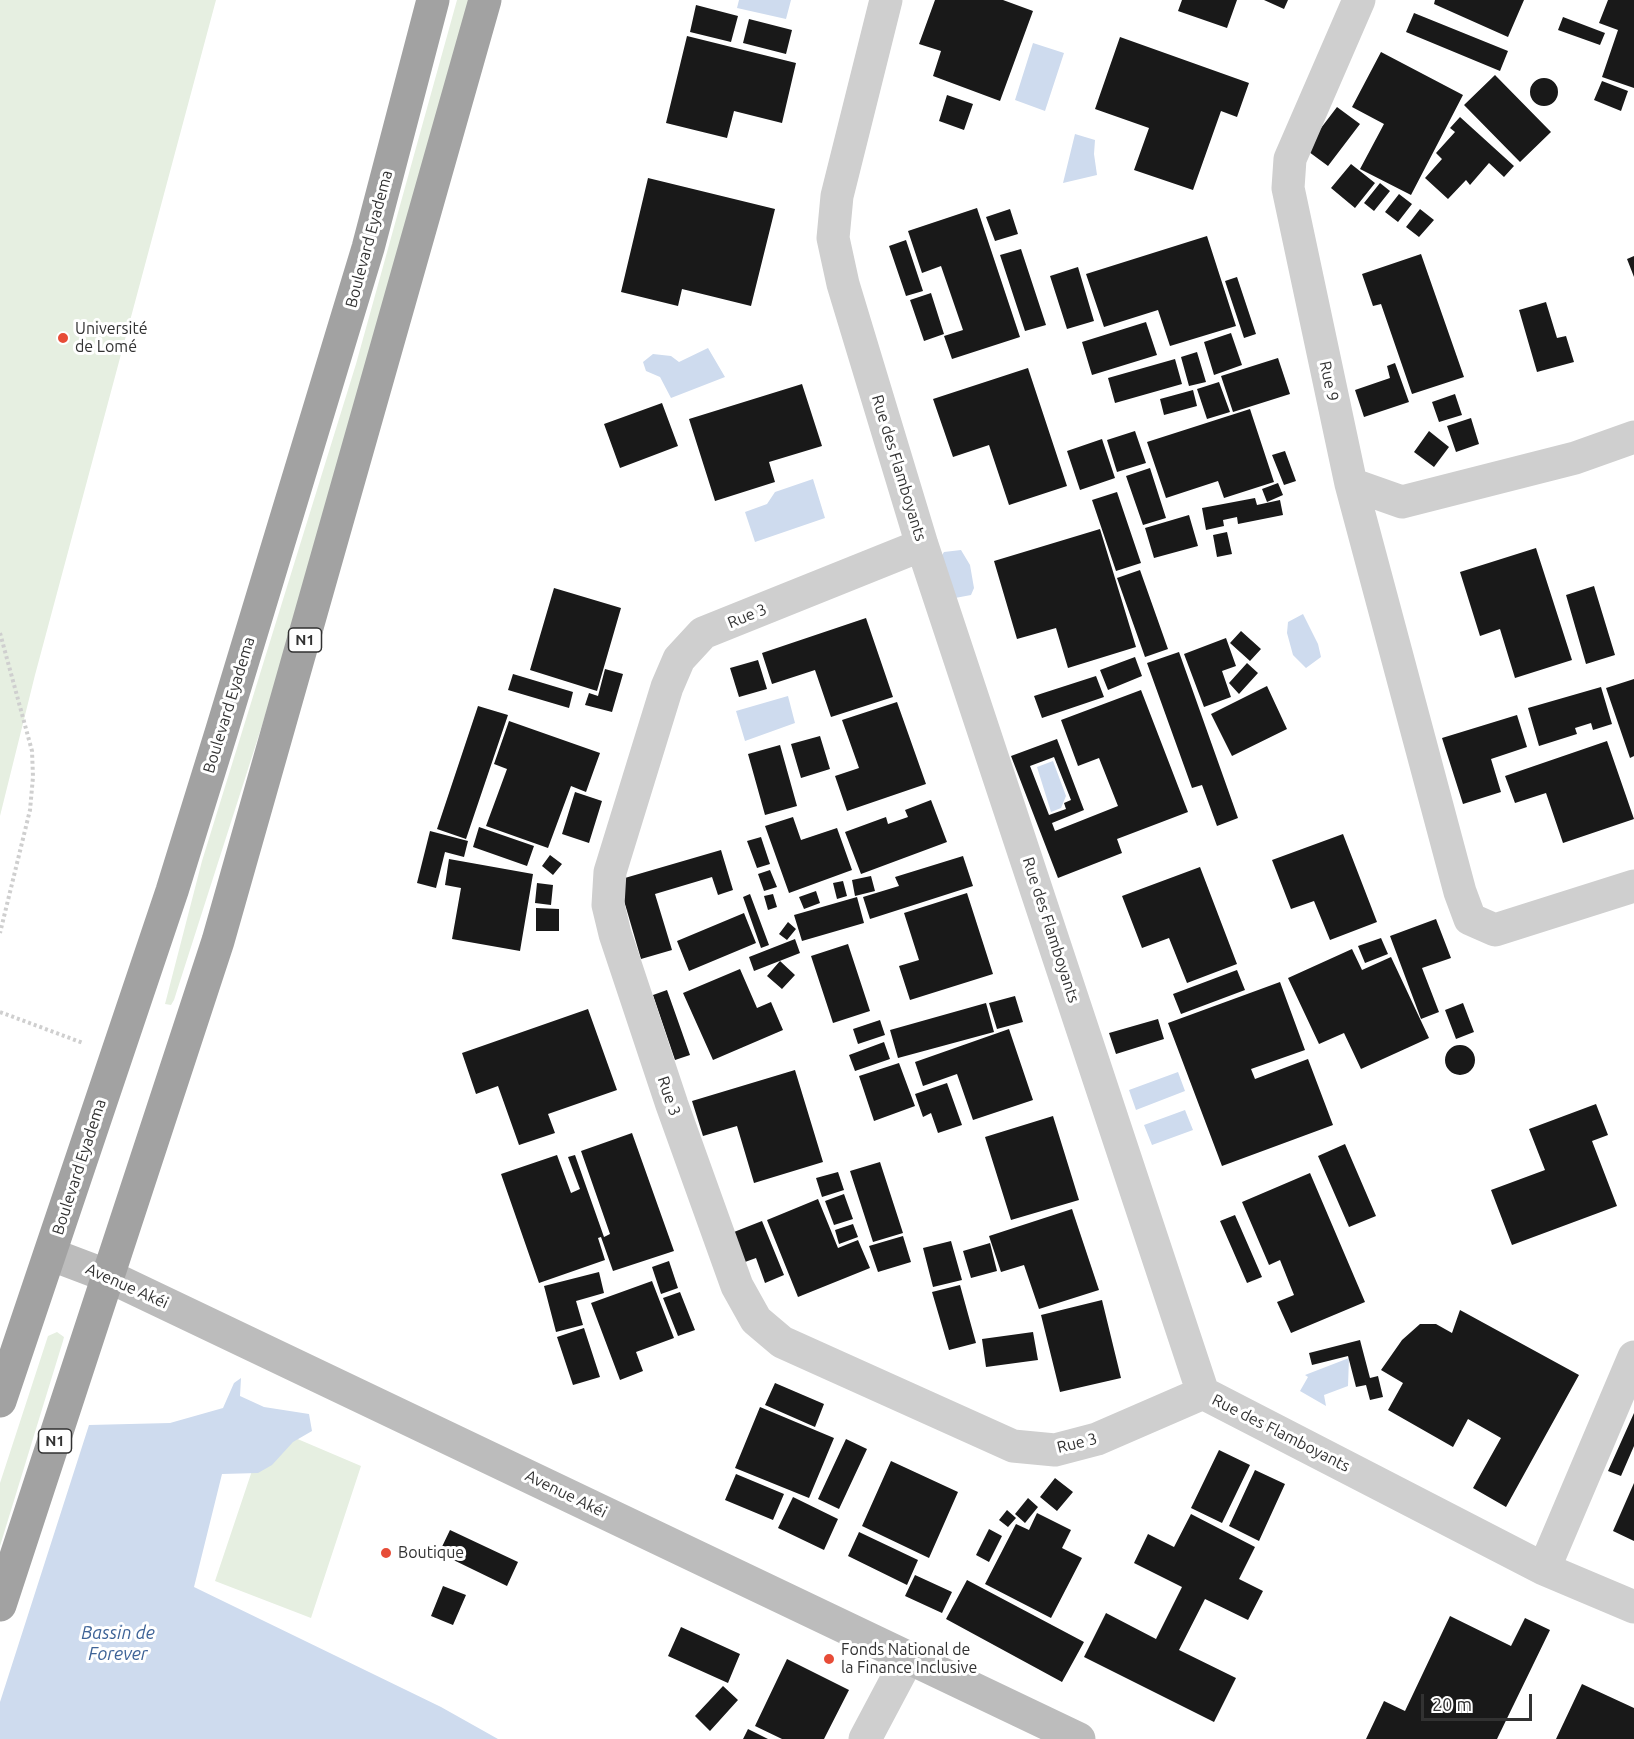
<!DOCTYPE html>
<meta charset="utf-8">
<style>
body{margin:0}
#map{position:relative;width:1634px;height:1739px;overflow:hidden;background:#fff;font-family:Ubuntu,sans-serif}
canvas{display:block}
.scale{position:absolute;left:1421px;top:1694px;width:111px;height:27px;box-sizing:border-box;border:3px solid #323232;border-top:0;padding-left:8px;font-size:18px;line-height:21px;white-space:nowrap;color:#323232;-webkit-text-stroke:4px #fff;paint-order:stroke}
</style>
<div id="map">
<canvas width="1634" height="1739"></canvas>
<div class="scale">20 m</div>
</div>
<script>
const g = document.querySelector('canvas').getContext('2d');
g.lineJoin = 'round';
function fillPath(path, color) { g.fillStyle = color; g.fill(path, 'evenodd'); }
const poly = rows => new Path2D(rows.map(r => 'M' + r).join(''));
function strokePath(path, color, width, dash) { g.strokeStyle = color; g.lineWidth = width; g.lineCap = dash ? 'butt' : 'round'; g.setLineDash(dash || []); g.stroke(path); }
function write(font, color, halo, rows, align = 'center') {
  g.font = font + ' Ubuntu,sans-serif'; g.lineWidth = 6; g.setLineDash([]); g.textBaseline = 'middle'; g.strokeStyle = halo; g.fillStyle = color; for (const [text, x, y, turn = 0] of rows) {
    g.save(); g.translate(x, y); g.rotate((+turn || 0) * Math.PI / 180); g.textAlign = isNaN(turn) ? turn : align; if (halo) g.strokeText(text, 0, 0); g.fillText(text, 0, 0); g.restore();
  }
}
const green = poly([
 [0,0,216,0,35,675,0,816],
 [457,0,473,0,306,588,174,1000,171,1005,165,1004,202,861,356,364],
 [57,1332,64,1337,63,1341,0,1546,0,1483,48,1336],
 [267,1426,361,1466,311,1618,215,1581]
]);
const water = poly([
 [739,0,791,0,786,19,737,8],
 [1033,43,1064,53,1045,111,1015,100],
 [1075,134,1095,140,1094,154,1097,175,1063,183],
 [708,348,725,377,671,398,660,377,646,371,643,362,653,354,671,356,679,362],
 [813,479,825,518,755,542,745,512,767,504,775,492],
 [961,550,970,565,974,588,971,595,955,598,937,563,944,552],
 [1303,614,1318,644,1321,657,1306,668,1293,655,1287,633,1288,622],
 [788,696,795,723,745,741,736,711],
 [1053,761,1066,796,1061,808,1051,812,1037,767],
 [1178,1072,1185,1091,1136,1110,1129,1090],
 [1185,1110,1193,1130,1152,1145,1144,1125],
 [1349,1358,1348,1386,1324,1395,1326,1406,1300,1391,1308,1377,1305,1375],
 [241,1378,240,1396,264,1407,309,1414,312,1431,293,1442,272,1465,258,1473,222,1474,194,1587,441,1707,498,1739,0,1739,0,1702,89,1425,170,1423,223,1408,234,1383]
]);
const building = poly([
 [935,0,1003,0,1033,11,1000,101,933,76,941,51,919,44],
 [1182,0,1237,0,1227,28,1178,11],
 [1264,0,1288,0,1284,9],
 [1435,0,1524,0,1508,37,1434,4],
 [1608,0,1634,0,1634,88,1602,77,1618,30,1599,23],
 [696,5,738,16,731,42,690,32],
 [1414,13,1508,51,1500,71,1406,32],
 [1563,17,1605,33,1600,45,1558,30],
 [749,19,792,30,786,54,743,43],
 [687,36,796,63,782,123,734,111,727,138,666,123],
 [1120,37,1249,83,1237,117,1221,111,1193,190,1134,170,1149,128,1095,109],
 [1381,52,1463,95,1411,195,1360,169,1384,124,1352,107],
 [1495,75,1551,132,1520,162,1464,105],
 '1530 92a14 14 0 1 1 28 0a14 14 0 1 1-28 0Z',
 [1602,81,1628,91,1621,111,1594,100],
 [947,95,973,104,964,130,939,121],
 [1337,107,1360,124,1328,166,1305,149],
 [1460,117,1514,166,1504,177,1489,163,1470,185,1466,180,1448,199,1425,178,1442,159,1436,153,1455,132,1450,128],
 [1351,164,1375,183,1355,208,1331,188],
 [648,178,775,209,751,306,682,289,678,306,621,292],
 [1380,183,1390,191,1374,211,1364,203],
 [1399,194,1412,204,1398,222,1385,212],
 [977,208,1020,337,952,359,944,336,963,330,941,266,922,273,908,231],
 [1010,209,1018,234,995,241,986,217],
 [1420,209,1434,220,1419,237,1406,227],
 [1207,236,1236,326,1170,346,1158,310,1104,327,1086,274],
 [906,240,923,291,906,296,889,246],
 [1021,249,1046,325,1025,331,1000,255],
 [1421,254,1464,377,1412,394,1381,304,1373,306,1362,274],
 [1634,256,1634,277,1627,259],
 [1078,267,1094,321,1067,329,1050,276],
 [1237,277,1256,334,1244,338,1225,281],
 [931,293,944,334,924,341,910,300],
 [1546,302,1557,338,1566,336,1574,362,1537,372,1519,310],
 [1146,322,1157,355,1092,375,1082,342],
 [1231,333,1242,365,1214,375,1204,342],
 [1197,352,1206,382,1189,386,1181,357],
 [1278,358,1290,394,1233,412,1221,376],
 [1175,359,1182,384,1115,403,1108,378],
 [1395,363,1409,402,1364,417,1355,390,1390,378,1387,366],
 [1028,368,1067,486,1009,505,989,445,953,457,933,399],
 [1219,382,1230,412,1207,419,1197,389],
 [802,384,822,446,769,462,775,482,715,501,689,419],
 [1193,390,1197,406,1164,415,1160,399],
 [1455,394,1462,415,1439,422,1432,402],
 [662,403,678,446,620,468,604,424],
 [1250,409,1274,482,1224,498,1218,481,1166,498,1147,442],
 [1471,418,1479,444,1456,452,1447,426],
 [1135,431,1146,463,1117,472,1107,440],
 [1429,431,1449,447,1434,467,1414,452],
 [1102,439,1115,478,1080,490,1067,451],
 [1285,451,1296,481,1284,485,1272,455],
 [1150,468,1166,518,1143,525,1126,476],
 [1278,483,1283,495,1267,502,1262,489],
 [1117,492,1141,563,1116,571,1092,500],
 [1255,498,1257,505,1280,500,1283,515,1238,524,1237,517,1223,520,1224,526,1206,530,1202,508],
 [1189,515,1198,546,1154,558,1145,528],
 [1100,529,1136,647,1068,668,1056,628,1017,639,994,561],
 [1227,532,1232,554,1217,557,1213,535],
 [1536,548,1572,660,1515,678,1500,629,1480,636,1460,572],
 [1140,570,1168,649,1145,657,1117,578],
 [1594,586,1615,655,1586,664,1566,595],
 [554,588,621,608,597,691,530,670],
 [866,618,893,697,831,717,815,670,772,684,762,653],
 [1241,631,1261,649,1250,661,1230,643],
 [1226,638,1236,666,1222,671,1231,697,1204,707,1184,654],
 [1179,652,1238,818,1217,826,1202,785,1192,788,1147,663],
 [1135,657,1142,676,1108,690,1100,670],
 [758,660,767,689,739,697,730,668],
 [1247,663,1258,673,1239,694,1229,683],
 [605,669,623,674,612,712,585,705,589,693,598,696],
 [513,674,573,692,569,708,508,690],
 [1096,676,1104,697,1042,718,1034,696],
 [1634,679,1634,756,1630,758,1606,688],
 [1267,686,1287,729,1232,756,1211,714],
 [1601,687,1612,724,1593,730,1591,723,1575,728,1577,734,1539,746,1528,708],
 [1141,690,1188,812,1117,839,1122,853,1058,878,1011,756,1057,739,1084,810,1052,823,1055,831,1118,806,1099,758,1078,766,1061,720],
 [1054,757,1071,800,1064,803,1066,809,1049,815,1030,766],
 [897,702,926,784,847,811,835,776,859,768,842,720],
 [478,706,508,715,466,839,437,829],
 [1517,715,1527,747,1491,759,1501,792,1463,804,1442,738],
 [509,721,600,753,586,792,571,786,548,848,486,826,507,769,494,764],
 [820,736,830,769,801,778,791,744],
 [1607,741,1634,819,1563,843,1546,793,1515,803,1505,776],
 [780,745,797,806,765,815,748,754],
 [575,792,602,801,589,843,562,834],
 [931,800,947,842,861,874,845,832,886,817,888,824,908,817,905,810],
 [793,817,801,840,837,828,852,870,789,893,765,826],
 [479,827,534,846,527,866,473,847],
 [430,831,468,841,464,857,445,852,436,888,417,883],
 [1343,834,1377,922,1330,940,1314,901,1291,909,1272,860],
 [761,837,770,864,757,868,747,841],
 [721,850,733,890,718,895,712,877,655,894,672,950,641,959,618,880],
 [550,855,562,864,553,875,542,866],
 [963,856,973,886,870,919,863,897,899,886,895,877],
 [449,859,533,874,520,951,452,939,461,888,445,885],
 [1200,867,1237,964,1187,983,1169,938,1142,948,1122,896],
 [770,870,777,887,764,891,758,874],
 [871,876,875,891,855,896,852,880],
 [843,881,847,896,837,899,833,883],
 [537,883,553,885,551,905,535,903],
 [816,891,820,903,804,909,799,897],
 [967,893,993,974,910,1000,899,966,919,960,904,913],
 [750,894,769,945,761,948,743,897],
 [773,894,777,907,768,910,764,896],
 [857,897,864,923,802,941,794,915],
 [536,908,559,909,559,931,536,931],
 [744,913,756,943,689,971,677,941],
 [1436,919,1451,958,1422,968,1439,1012,1421,1019,1390,936],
 [788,922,796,929,787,940,779,934],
 [1381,938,1388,954,1365,963,1358,946],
 [795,939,800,953,754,971,749,957],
 [848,944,870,1011,833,1023,811,956],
 [1352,949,1362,970,1391,957,1429,1038,1361,1069,1344,1033,1319,1044,1288,978],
 [780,961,795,975,782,989,767,976],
 [740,969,757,1008,771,1002,783,1030,713,1060,683,993],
 [1237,970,1245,990,1181,1014,1173,994],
 [1280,982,1305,1050,1251,1069,1255,1079,1308,1059,1333,1125,1222,1166,1168,1023],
 [667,990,690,1055,675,1060,653,995],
 [1015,996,1023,1022,997,1029,989,1003],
 [986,1003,994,1032,898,1058,890,1030],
 [1463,1003,1474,1032,1456,1039,1445,1010],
 [588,1009,617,1090,548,1114,555,1133,519,1145,498,1086,476,1094,462,1053],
 [1158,1019,1164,1039,1116,1054,1109,1033],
 [880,1020,885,1035,858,1044,853,1029],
 [1009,1029,1033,1100,973,1120,957,1074,923,1086,915,1062],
 [884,1042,890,1059,855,1071,849,1055],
 '1445 1060a15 15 0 1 1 30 0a15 15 0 1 1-30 0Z',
 [899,1063,915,1106,874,1121,859,1076],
 [795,1070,823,1162,754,1183,737,1126,703,1136,692,1101],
 [947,1083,962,1125,938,1133,931,1113,923,1117,915,1094],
 [1596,1104,1608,1135,1592,1141,1617,1206,1512,1245,1491,1190,1545,1170,1529,1129],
 [1053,1116,1079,1200,1011,1220,985,1137],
 [632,1133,674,1251,613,1271,601,1237,598,1238,605,1260,539,1283,501,1174,557,1155,571,1193,580,1189,568,1157,575,1155,604,1237,610,1234,581,1151],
 [1345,1144,1376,1216,1349,1227,1318,1156],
 [880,1162,903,1233,873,1242,850,1171],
 [838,1172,844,1190,822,1197,816,1178],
 [1310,1173,1365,1302,1291,1333,1277,1302,1294,1295,1280,1260,1269,1265,1242,1202],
 [844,1194,853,1219,834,1225,825,1201],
 [818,1199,838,1248,858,1240,870,1268,798,1297,767,1220],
 [1072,1209,1099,1290,1039,1309,1024,1265,1001,1272,989,1236],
 [1235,1215,1262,1277,1247,1283,1220,1221],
 [762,1221,784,1275,765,1283,756,1258,745,1262,734,1232],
 [853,1224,858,1237,839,1244,835,1230],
 [903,1236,911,1262,878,1272,869,1246],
 [951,1241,962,1280,933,1287,923,1248],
 [990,1243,997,1271,971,1278,963,1251],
 [669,1261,678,1288,661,1294,652,1267],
 [599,1272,604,1293,576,1301,583,1325,556,1332,544,1286],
 [652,1281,674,1338,636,1352,643,1371,620,1380,591,1303],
 [960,1285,976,1343,949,1350,932,1292],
 [680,1292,695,1330,678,1336,663,1298],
 [1102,1300,1121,1378,1060,1392,1041,1315],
 [1460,1310,1579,1375,1506,1507,1473,1488,1501,1438,1468,1419,1453,1447,1388,1410,1403,1383,1381,1370,1402,1340,1420,1324,1436,1324,1452,1333],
 [584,1328,600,1377,573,1385,557,1337],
 [1033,1332,1038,1360,986,1367,982,1339],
 [1360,1340,1370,1378,1378,1376,1383,1397,1370,1400,1366,1385,1356,1387,1348,1356,1312,1365,1309,1353],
 [775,1383,824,1404,815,1427,765,1405],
 [760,1407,834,1438,809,1498,735,1468],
 [1634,1413,1634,1446,1621,1476,1608,1471],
 [846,1439,867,1449,839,1509,818,1499],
 [1219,1450,1250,1465,1222,1523,1191,1508],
 [891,1461,958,1492,929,1558,862,1526],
 [1255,1470,1285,1484,1259,1541,1229,1526],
 [736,1474,784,1494,773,1520,725,1500],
 [1055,1478,1073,1492,1057,1511,1040,1497],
 [1634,1483,1634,1541,1613,1531],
 [793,1497,838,1519,824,1550,778,1528],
 [1028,1498,1038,1507,1025,1523,1015,1514],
 [1007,1510,1016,1518,1008,1527,999,1520],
 [1037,1513,1071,1530,1062,1548,1082,1558,1051,1618,985,1584,1016,1524,1029,1530],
 [1191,1514,1255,1547,1239,1579,1263,1591,1248,1620,1205,1599,1179,1650,1236,1678,1214,1722,1084,1657,1106,1613,1156,1639,1182,1587,1134,1563,1148,1534,1174,1547],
 [989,1529,1002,1536,989,1562,976,1555],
 [450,1530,518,1562,507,1586,439,1553],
 [859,1532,918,1560,907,1585,848,1556],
 [915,1575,952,1592,942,1613,905,1596],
 [967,1580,1084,1642,1062,1682,946,1619],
 [443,1586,466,1595,453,1625,431,1616],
 [1450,1616,1511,1646,1525,1618,1550,1630,1497,1739,1366,1739,1384,1701,1405,1711],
 [681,1627,740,1654,728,1683,668,1656],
 [787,1659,849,1690,824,1739,782,1739,755,1726],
 [1582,1684,1634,1708,1634,1739,1556,1739],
 [723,1686,738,1700,710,1731,695,1716],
 [748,1729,768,1739,743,1739]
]);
const path = poly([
 [0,633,32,751,33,777,30,810,0,933],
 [0,1012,83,1043]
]);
const minor = poly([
 [886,0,837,196,833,238,843,284,922,545,1203,1393,1544,1569,1634,1607],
 [1359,0,1290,159,1288,188,1351,484,1460,892,1470,919,1495,930,1634,886],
 [1351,484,1402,502,1575,458,1634,437],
 [922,545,703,633,679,659,667,687,610,872,608,905,615,934,672,1105,737,1286,756,1320,782,1342,1013,1446,1055,1450,1097,1439,1203,1393],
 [1544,1569,1634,1357],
 [865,1739,908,1658]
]);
const secondary = poly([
 [50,1254,108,1276,1079,1739]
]);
const trunk = poly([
 [0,1401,172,891,221,733,368,248,433,0],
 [0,1605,218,941,485,0]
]);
const markers = [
 [63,338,6,"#e74c37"],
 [386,1553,6,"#e74c37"],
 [829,1659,6,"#e74c37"]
];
const shields = [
 [305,640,33],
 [55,1441,33]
];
const shieldNames = [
 ["N1",305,640],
 ["N1",55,1441]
];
const streetNames = [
 ["Boulevard Eyadema",369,239,-75],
 ["Rue 9",1329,381,78],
 ["Rue des Flamboyants",899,468,73],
 ["Rue 3",747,616,-22],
 ["Boulevard Eyadema",229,705,-73],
 ["Rue des Flamboyants",1051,930,72],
 ["Rue 3",669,1096,71],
 ["Boulevard Eyadema",79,1167,-72],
 ["Avenue Akéi",127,1286,24],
 ["Rue des Flamboyants",1281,1433,27],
 ["Rue 3",1077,1443,-14],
 ["Avenue Akéi",566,1494,26]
];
const poiNames = [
 ["Université",75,329],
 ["de Lomé",75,347],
 ["Boutique",398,1553],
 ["Fonds National de",841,1650],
 ["la Finance Inclusive",841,1668]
];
const waterNames = [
 ["Bassin de",118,1633],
 ["Forever",118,1654]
];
fillPath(green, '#e6efe1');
fillPath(water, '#cedbee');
fillPath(building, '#191919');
strokePath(path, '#cfcfcf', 4, [3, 3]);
strokePath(minor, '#cfcfcf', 33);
strokePath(secondary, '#bcbcbc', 33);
strokePath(trunk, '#a2a2a2', 33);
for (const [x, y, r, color] of markers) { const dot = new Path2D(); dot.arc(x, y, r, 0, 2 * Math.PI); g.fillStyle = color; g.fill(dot); strokePath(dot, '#fff', 2); }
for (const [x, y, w] of shields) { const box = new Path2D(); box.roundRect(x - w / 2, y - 12, w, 24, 4.5); g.fillStyle = '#fff'; g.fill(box); strokePath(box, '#323232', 1.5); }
write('bold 15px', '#323232', null, shieldNames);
write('16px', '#323232', '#fff', streetNames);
write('16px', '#323232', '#fff', poiNames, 'left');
write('italic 18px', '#3e6397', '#fff', waterNames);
</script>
